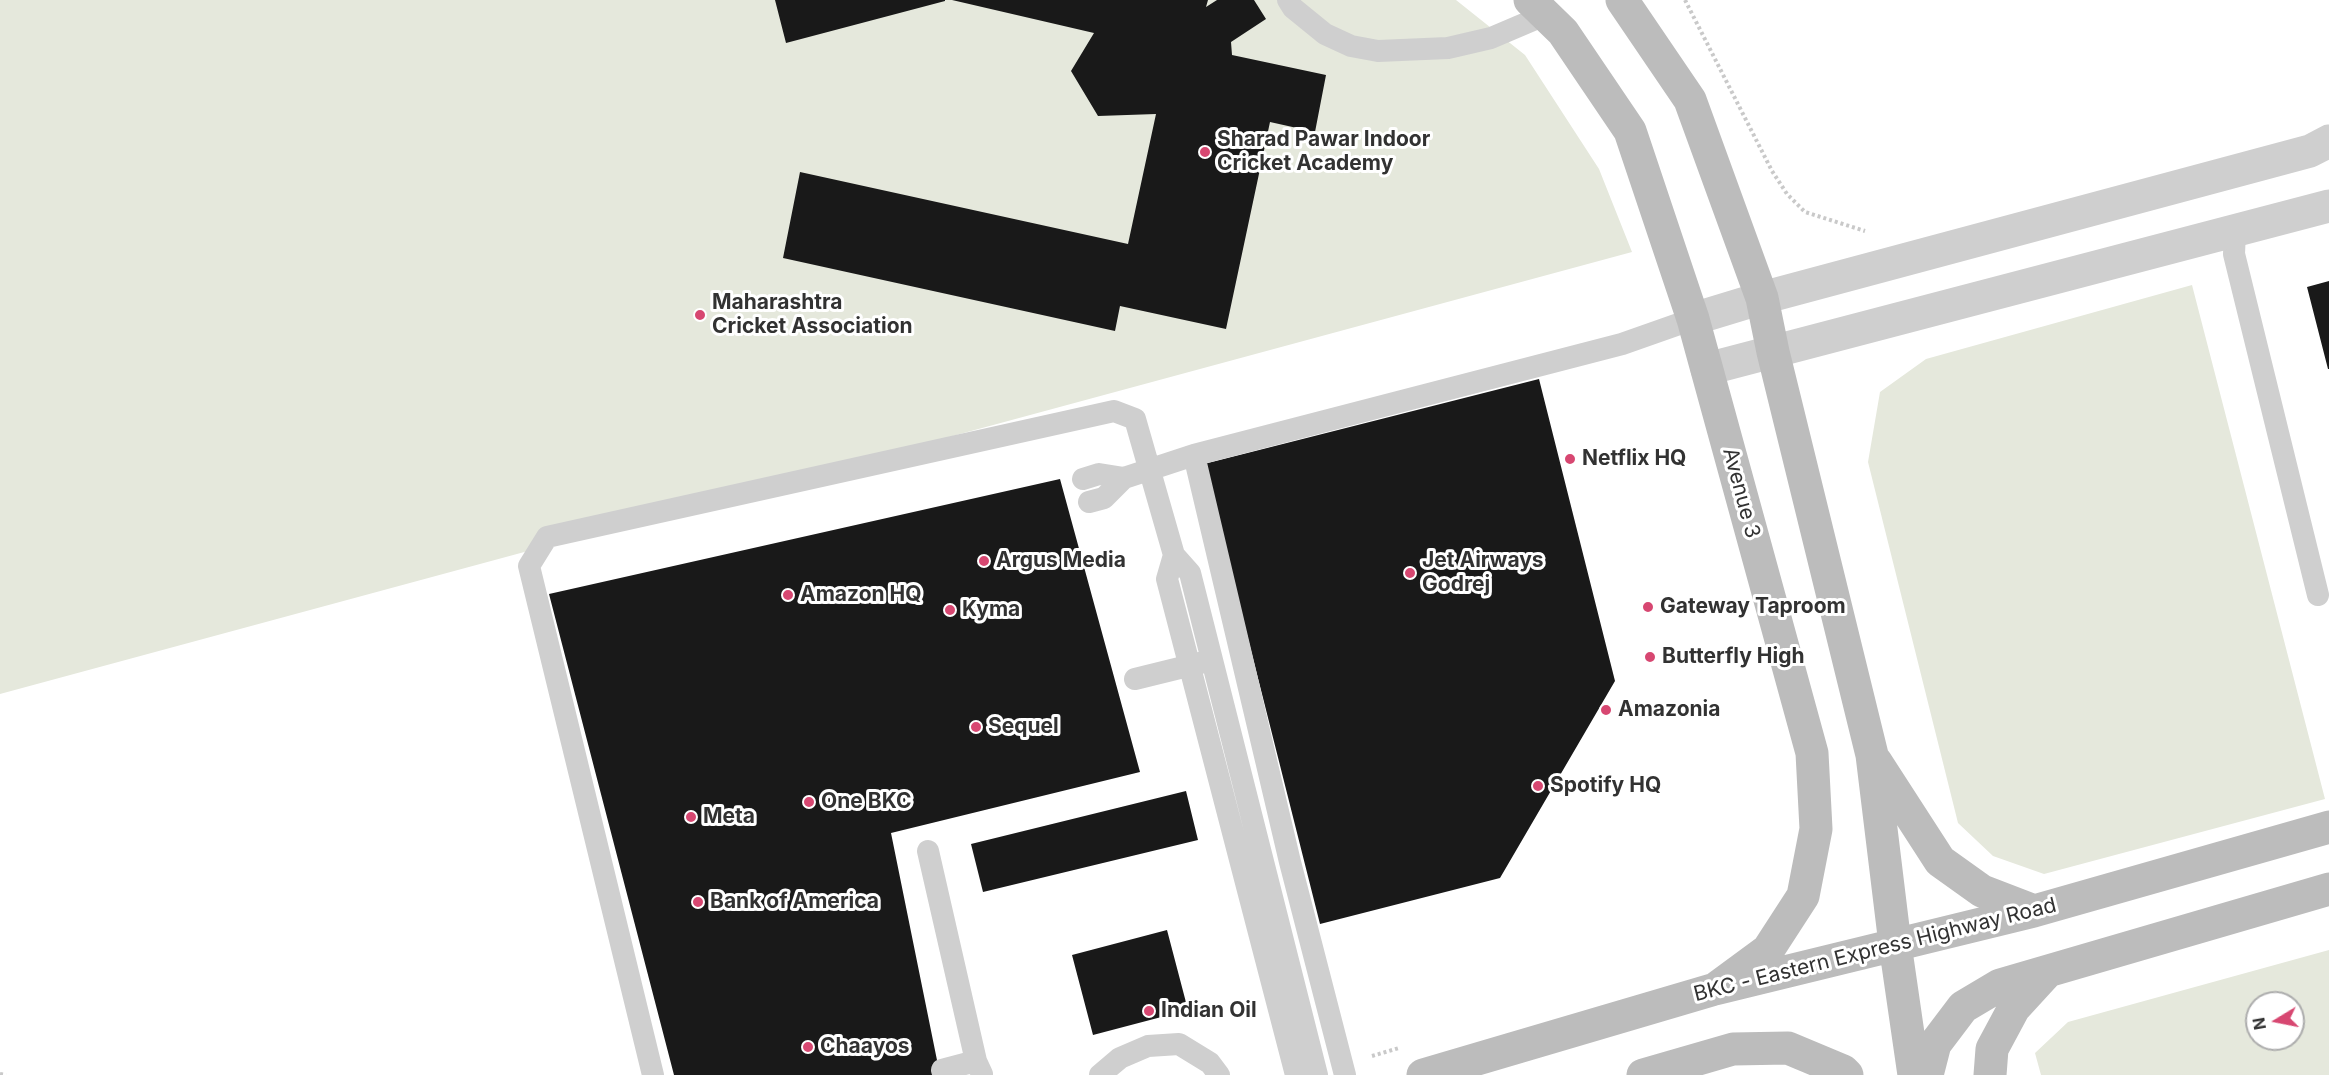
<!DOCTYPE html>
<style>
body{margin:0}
#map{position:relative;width:2329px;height:1075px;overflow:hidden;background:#fff;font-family:Inter,sans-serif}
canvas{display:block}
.north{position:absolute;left:2245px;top:991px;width:60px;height:60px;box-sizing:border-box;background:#fff;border:2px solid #adadad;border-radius:50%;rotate:260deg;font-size:16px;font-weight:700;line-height:24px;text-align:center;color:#323232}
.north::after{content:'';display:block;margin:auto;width:21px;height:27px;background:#d74771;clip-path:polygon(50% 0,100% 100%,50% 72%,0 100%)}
</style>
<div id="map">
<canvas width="2329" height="1075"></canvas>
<div class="north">N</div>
</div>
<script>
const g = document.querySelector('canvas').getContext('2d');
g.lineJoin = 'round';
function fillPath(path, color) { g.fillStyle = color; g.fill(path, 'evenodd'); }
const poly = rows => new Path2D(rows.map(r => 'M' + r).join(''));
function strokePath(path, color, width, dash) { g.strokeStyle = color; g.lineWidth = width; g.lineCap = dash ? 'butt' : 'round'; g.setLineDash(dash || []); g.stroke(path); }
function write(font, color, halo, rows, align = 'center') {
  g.font = font + ' Inter,sans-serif'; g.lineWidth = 6; g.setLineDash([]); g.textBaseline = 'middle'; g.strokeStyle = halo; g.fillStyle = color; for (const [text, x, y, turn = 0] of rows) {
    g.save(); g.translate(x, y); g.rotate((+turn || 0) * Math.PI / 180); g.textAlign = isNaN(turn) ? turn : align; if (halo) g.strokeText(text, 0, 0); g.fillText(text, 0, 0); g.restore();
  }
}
const green = poly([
 [0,0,1456,0,1525,55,1599,169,1632,252,0,694],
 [2192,285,2325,799,2044,874,1993,856,1958,823,1868,462,1880,392,1926,359],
 [2329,950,2329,1075,2041,1075,2035,1053,2068,1022],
 [2257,1003,2293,1003,2293,1039,2257,1039]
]);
const building = poly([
 [775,0,945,0,945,1,786,43],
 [952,0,1208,0,1206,7,1217,0,1254,0,1266,19,1231,42,1232,55,1326,75,1315,132,1270,122,1226,329,1120,306,1115,331,783,258,800,172,1128,244,1156,114,1098,116,1071,71,1094,33],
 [2329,281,2329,369,2328,369,2307,287],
 [1539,379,1615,681,1500,878,1320,924,1204,464],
 [1060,479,1140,772,891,833,940,1075,674,1075,549,594],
 [1186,791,1198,840,983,892,971,844],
 [1167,930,1188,1010,1093,1035,1072,955]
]);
const path = poly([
 [1685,0,1772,171,1787,194,1805,212,1865,231],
 [1372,1056,1399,1048],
 [0,1074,6,1075]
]);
const lane = poly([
 [1288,0,1293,8,1325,34,1351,46,1378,51,1448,48,1491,38,1545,15],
 [2235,231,2234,254,2318,595],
 [1083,479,1099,474,1124,478],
 [1089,502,1104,498,1124,478,1194,455],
 [1174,555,1167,579,1296,1075],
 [1135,679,1204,662],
 [928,851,976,1061],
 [942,1070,976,1061,982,1074],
 [653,1075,529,566,547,537,1114,411,1135,419,1174,555,1190,573,1317,1075],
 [1100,1075,1120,1058,1148,1046,1179,1044,1210,1063,1219,1075],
 [1345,1075,1290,862,1194,455,1622,344,1693,319]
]);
const street = poly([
 [1693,319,1762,298,2310,151,2329,141],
 [1707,369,2329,206]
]);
const secondary = poly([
 [1530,0,1563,32,1630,131,1693,319,1812,753,1816,829,1803,896,1768,950,1715,989],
 [1622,0,1690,100,1762,298,1773,352,1872,755,1895,944,1914,1075],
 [1876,762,1940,861,1982,891,2034,911],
 [1423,1075,1715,989,2034,911,2329,827],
 [1643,1075,1733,1049,1788,1048,1843,1071,1847,1075],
 [1927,1075,1935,1044,1963,1007,2000,985,2329,889],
 [1990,1075,1992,1049,2014,1008,2047,972]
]);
const markers = [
 [1205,152,6,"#d74771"],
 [700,315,6,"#d74771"],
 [1570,459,6,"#d74771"],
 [984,561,6,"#d74771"],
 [1410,573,6,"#d74771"],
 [788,595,6,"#d74771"],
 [1648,607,6,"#d74771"],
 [950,610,6,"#d74771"],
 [1650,657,6,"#d74771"],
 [1606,710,6,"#d74771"],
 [976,727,6,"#d74771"],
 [1538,786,6,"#d74771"],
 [809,802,6,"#d74771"],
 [691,817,6,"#d74771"],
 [698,902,6,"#d74771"],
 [1149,1011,6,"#d74771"],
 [808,1047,6,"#d74771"]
];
const poiNames = [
 ["Sharad Pawar Indoor",1217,140],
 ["Cricket Academy",1217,164],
 ["Maharashtra",712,303],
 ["Cricket Association",712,327],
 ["Netflix HQ",1582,459],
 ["Argus Media",996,561],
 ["Jet Airways",1422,561],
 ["Godrej",1422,585],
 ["Amazon HQ",800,595],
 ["Gateway Taproom",1660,607],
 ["Kyma",962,610],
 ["Butterfly High",1662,657],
 ["Amazonia",1618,710],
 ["Sequel",988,727],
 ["Spotify HQ",1550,786],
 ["One BKC",821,802],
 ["Meta",703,817],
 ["Bank of America",710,902],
 ["Indian Oil",1161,1011],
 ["Chaayos",820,1047]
];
const streetNames = [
 ["Avenue 3",1741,493,75],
 ["BKC - Eastern Express Highway Road",1875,950,-14]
];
fillPath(green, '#e5e8dc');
fillPath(building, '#191919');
strokePath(path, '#c9c9c9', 4, [3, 3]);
strokePath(lane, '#cfcfcf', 22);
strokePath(street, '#cfcfcf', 33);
strokePath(secondary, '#bcbcbc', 33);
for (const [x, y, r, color] of markers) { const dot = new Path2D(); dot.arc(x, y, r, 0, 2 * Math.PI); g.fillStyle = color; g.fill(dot); strokePath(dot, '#fff', 2); }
write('bold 21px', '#323232', '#fff', poiNames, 'left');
write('21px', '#323232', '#fff', streetNames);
</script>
